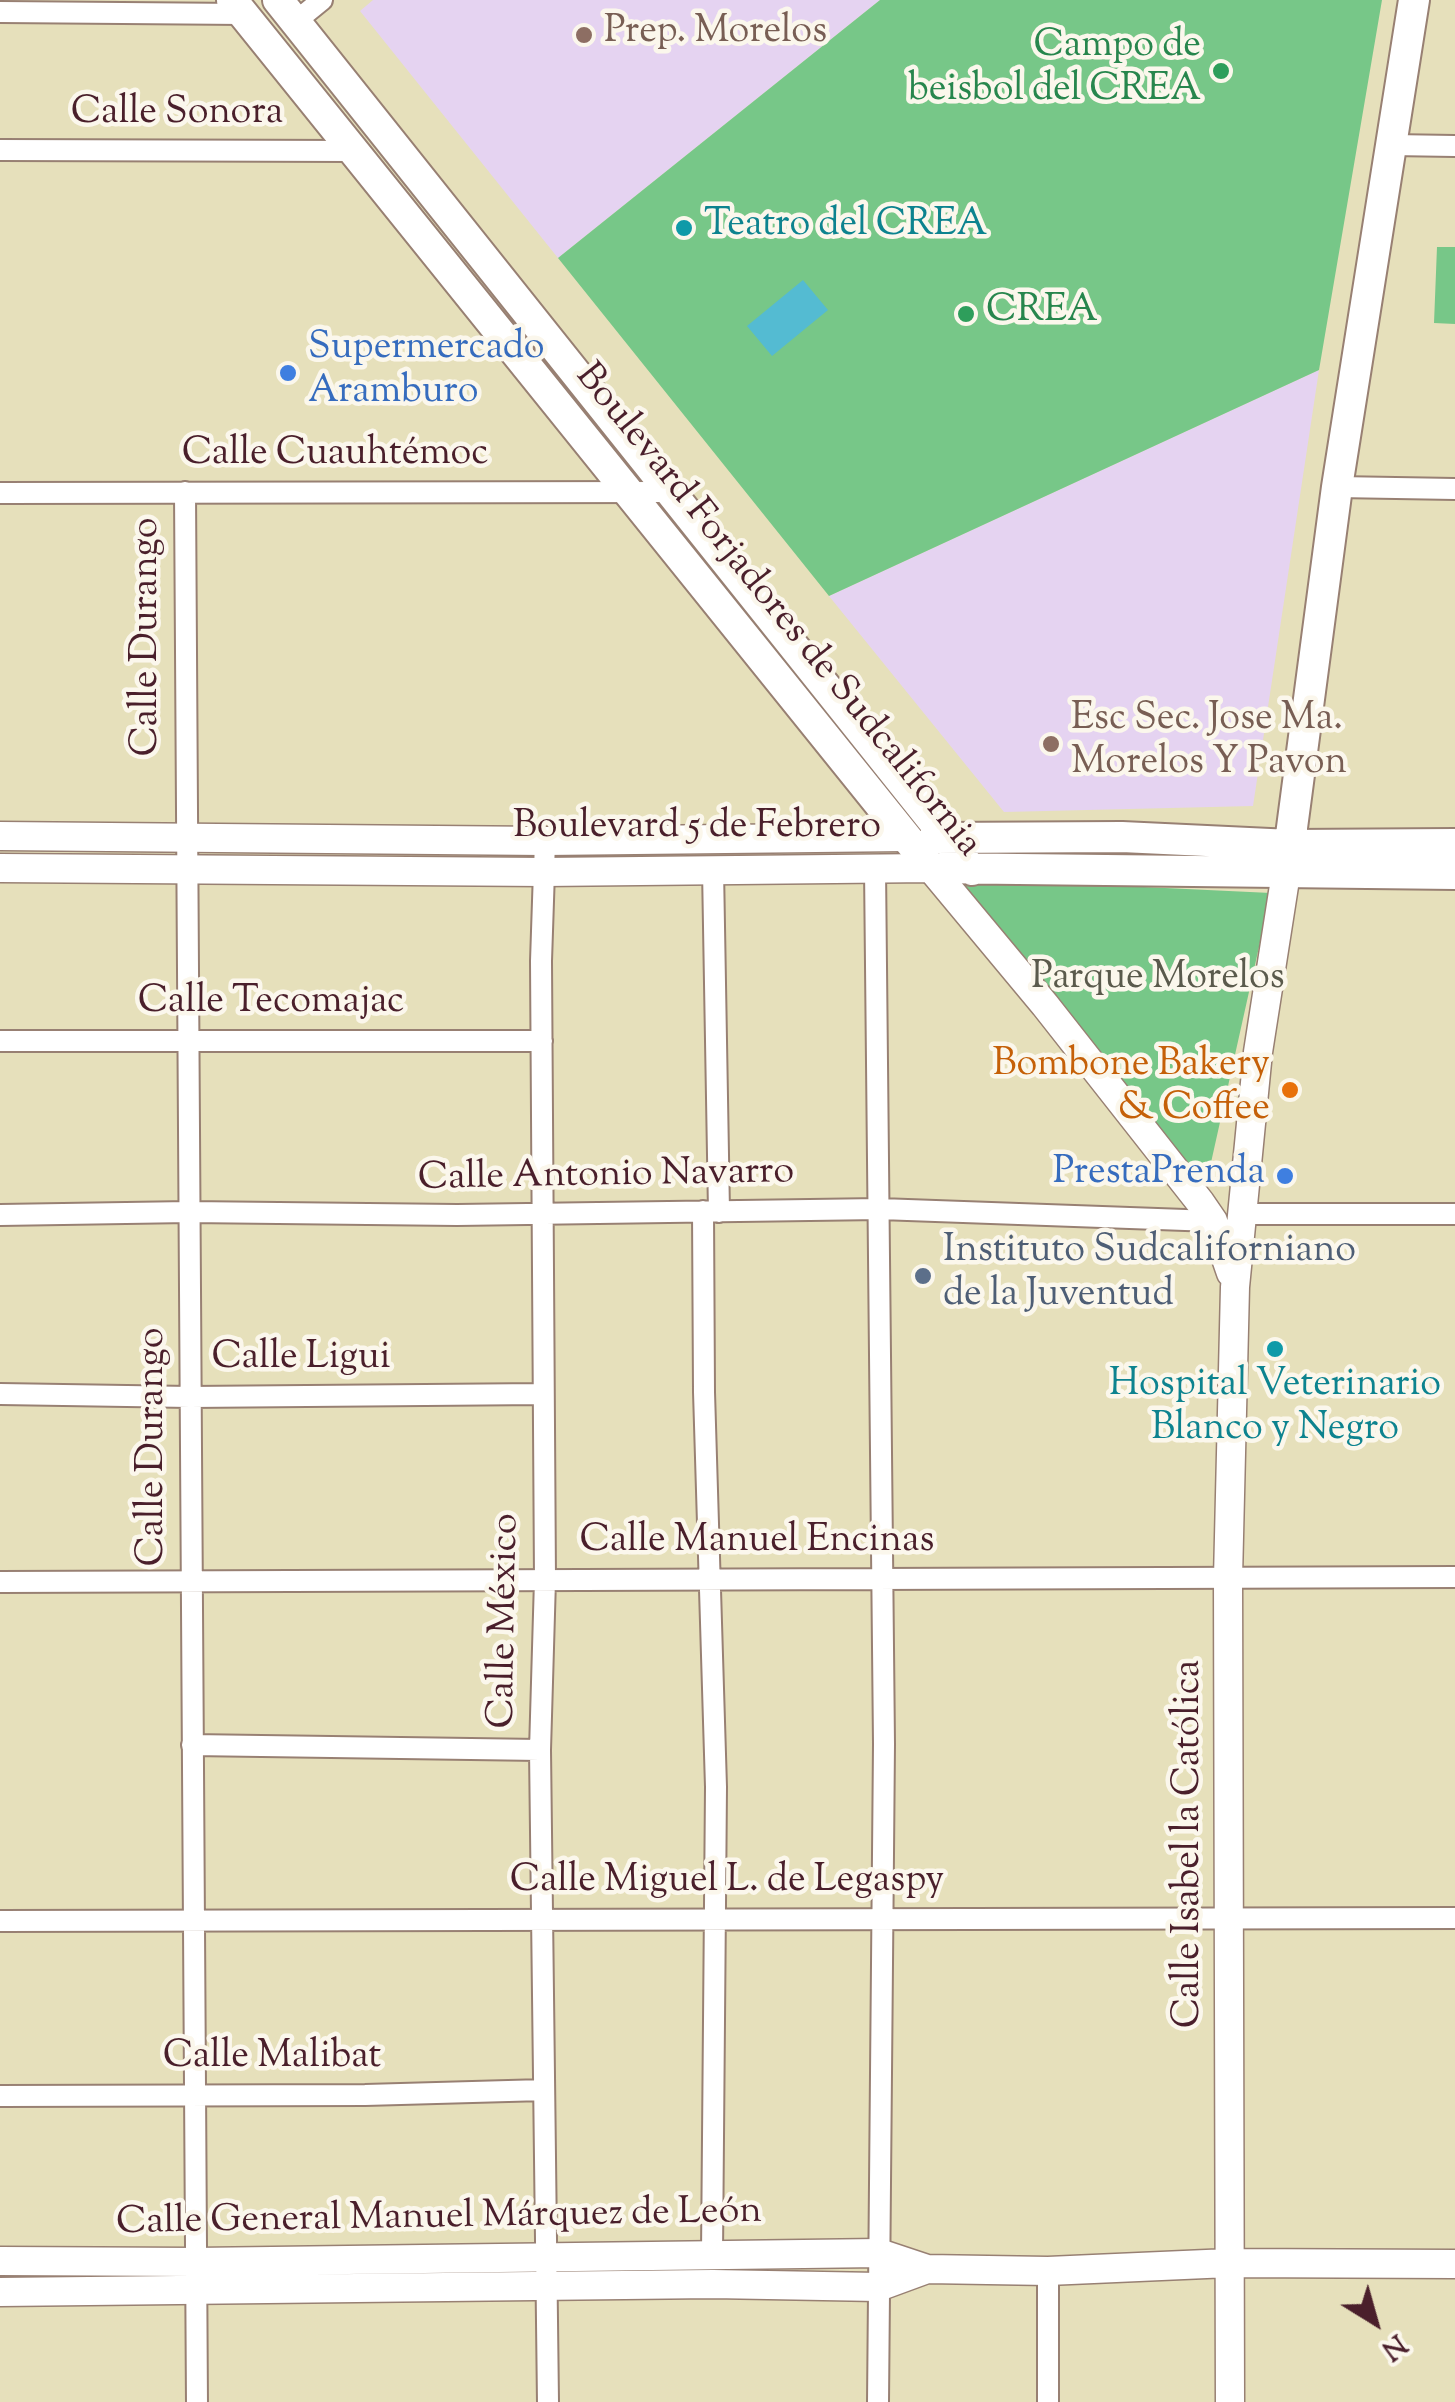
<!DOCTYPE html>
<meta charset="utf-8">
<style>
body{margin:0}
#map{position:relative;width:1455px;height:2402px;overflow:hidden;background:#e6e0bb;font-family:"Sorts Mill Goudy",serif}
canvas{display:block}
.north{position:absolute;left:1325px;top:2272px;width:100px;height:100px;-webkit-text-stroke:8px #fbf7ec;paint-order:stroke;rotate:143deg;font-size:28px;font-weight:700;line-height:40px;text-align:center;color:#4a1f2b}
.north::after{content:'';display:block;margin:auto;width:35px;height:45px;background:#4a1f2b;clip-path:polygon(50% 0,100% 100%,50% 72%,0 100%)}
</style>
<div id="map">
<canvas width="1455" height="2402"></canvas>
<div class="north">N</div>
</div>
<script>
const g = document.querySelector('canvas').getContext('2d');
g.lineJoin = 'round';
function fillPath(path, color) { g.fillStyle = color; g.fill(path, 'evenodd'); }
const poly = rows => new Path2D(rows.map(r => 'M' + r).join(''));
function strokePath(path, color, width, dash) { g.strokeStyle = color; g.lineWidth = width; g.lineCap = dash ? 'butt' : 'round'; g.setLineDash(dash || []); g.stroke(path); }
function write(font, color, halo, rows, align = 'center') {
  g.font = font + ' "Sorts Mill Goudy",serif'; g.lineWidth = 9; g.setLineDash([]); g.textBaseline = 'middle'; g.strokeStyle = halo; g.fillStyle = color; for (const [text, x, y, turn = 0] of rows) {
    g.save(); g.translate(x, y); g.rotate((+turn || 0) * Math.PI / 180); g.textAlign = isNaN(turn) ? turn : align; if (halo) g.strokeText(text, 0, 0); g.fillText(text, 0, 0); g.restore();
  }
}
const built = poly([
 [373,0,880,0,558,258,360,11],
 [1319,370,1253,806,1004,812,829,596]
]);
const green = poly([
 [880,0,1382,0,1319,370,829,596,558,258],
 [1437,247,1455,247,1455,324,1434,323],
 [953,878,1271,893,1206,1185,1088,1039]
]);
const water = poly([
 [803,280,828,310,772,356,747,326]
]);
const street = poly([
 [0,12,244,14],
 [295,22,322,0],
 [1391,145,1455,146],
 [0,150,354,151],
 [1337,487,1455,489],
 [185,492,197,2402],
 [0,493,670,492],
 [545,841,541,961,545,1580,540,1750,548,2402],
 [875,868,884,1744,878,2402],
 [713,869,719,1212],
 [0,1041,542,1041],
 [703,1211,704,1392,716,1787,712,2254],
 [1241,1214,1455,1214],
 [0,1215,189,1212,457,1215,880,1209,1213,1221],
 [0,1394,190,1397,542,1394],
 [0,1582,1455,1577],
 [192,1745,540,1750],
 [0,1921,1455,1918],
 [0,2096,365,2095,544,2090],
 [1048,2271,1048,2402]
]);
const secondary = poly([
 [0,836,545,841,906,837],
 [0,868,544,872,931,868,1045,1005,1200,1202,1213,1221,1231,1273],
 [0,2261,196,2262,879,2253,927,2269,1048,2271,1229,2263,1455,2264],
 [0,2292,713,2284,878,2287,927,2269],
 [1230,2402,1228,1578,1235,1287,1258,1052,1286,873]
]);
const primary = poly([
 [232,0,931,868,1455,874],
 [278,0,972,870],
 [934,838,1122,837,1291,845,1455,844],
 [1286,873,1337,487,1414,0]
]);
const markers = [
 [584,35,10,"#8d6e63"],
 [1221,71,10,"#2e9e5b"],
 [684,228,10,"#0f9aa8"],
 [966,314,10,"#2e9e5b"],
 [288,373,10,"#3f7fe0"],
 [1051,744,10,"#8d6e63"],
 [1290,1090,10,"#e8710a"],
 [1285,1176,10,"#3f7fe0"],
 [923,1276,10,"#5c6f8a"],
 [1275,1349,10,"#0f9aa8"]
];
const educationNames = [
 ["Prep. Morelos",604,35],
 ["Esc Sec. Jose Ma.",1071,722],
 ["Morelos Y Pavon",1071,766]
];
const leisureNames = [
 ["Campo de",1201,49],
 ["beisbol del CREA",1201,93],
 ["CREA",986,314,"left"]
];
const streetNames = [
 ["Calle Sonora",177,116],
 ["Calle Cuauhtémoc",335,457],
 ["Boulevard Forjadores de Sudcalifornia",776,612,51],
 ["Calle Durango",150,637,-90],
 ["Boulevard 5 de Febrero",697,830],
 ["Calle Tecomajac",271,1005],
 ["Calle Antonio Navarro",606,1178,-1],
 ["Calle Ligui",301,1361],
 ["Calle Durango",156,1447,-90],
 ["Calle Manuel Encinas",757,1544],
 ["Calle México",507,1621,-89],
 ["Calle Isabel la Católica",1192,1844,-90],
 ["Calle Miguel L. de Legaspy",727,1884],
 ["Calle Malibat",272,2060],
 ["Calle General Manuel Márquez de León",439,2220,-1]
];
const cultureNames = [
 ["Teatro del CREA",704,228],
 ["Hospital Veterinario",1275,1388,"center"],
 ["Blanco y Negro",1275,1432,"center"]
];
const shopNames = [
 ["Supermercado",308,351],
 ["Aramburo",308,395],
 ["PrestaPrenda",1265,1176,"right"]
];
const parkNames = [
 ["Parque Morelos",1158,981]
];
const foodNames = [
 ["Bombone Bakery",1270,1068],
 ["& Coffee",1270,1112]
];
const serviceNames = [
 ["Instituto Sudcaliforniano",943,1254],
 ["de la Juventud",943,1298]
];
fillPath(built, '#e5d3f1');
fillPath(green, '#77c788');
fillPath(water, '#54bbd2');
strokePath(street, '#988073', 24);
strokePath(secondary, '#988073', 31);
strokePath(primary, '#988073', 34);
strokePath(street, '#fff', 20);
strokePath(secondary, '#fff', 28);
strokePath(primary, '#fff', 30);
for (const [x, y, r, color] of markers) { const dot = new Path2D(); dot.arc(x, y, r, 0, 2 * Math.PI); g.fillStyle = color; g.fill(dot); strokePath(dot, '#fbf7ec', 4); }
write('38px', '#785e54', '#fbf7ec', educationNames, 'left');
write('38px', '#27864d', '#fbf7ec', leisureNames, 'right');
write('38px', '#4a1f2b', '#fbf7ec', streetNames);
write('38px', '#0d838f', '#fbf7ec', cultureNames, 'left');
write('38px', '#366cbe', '#fbf7ec', shopNames, 'left');
write('38px', '#5a5a4c', '#fbf7ec', parkNames);
write('38px', '#c56008', '#fbf7ec', foodNames, 'right');
write('38px', '#4e5e75', '#fbf7ec', serviceNames, 'left');
</script>
